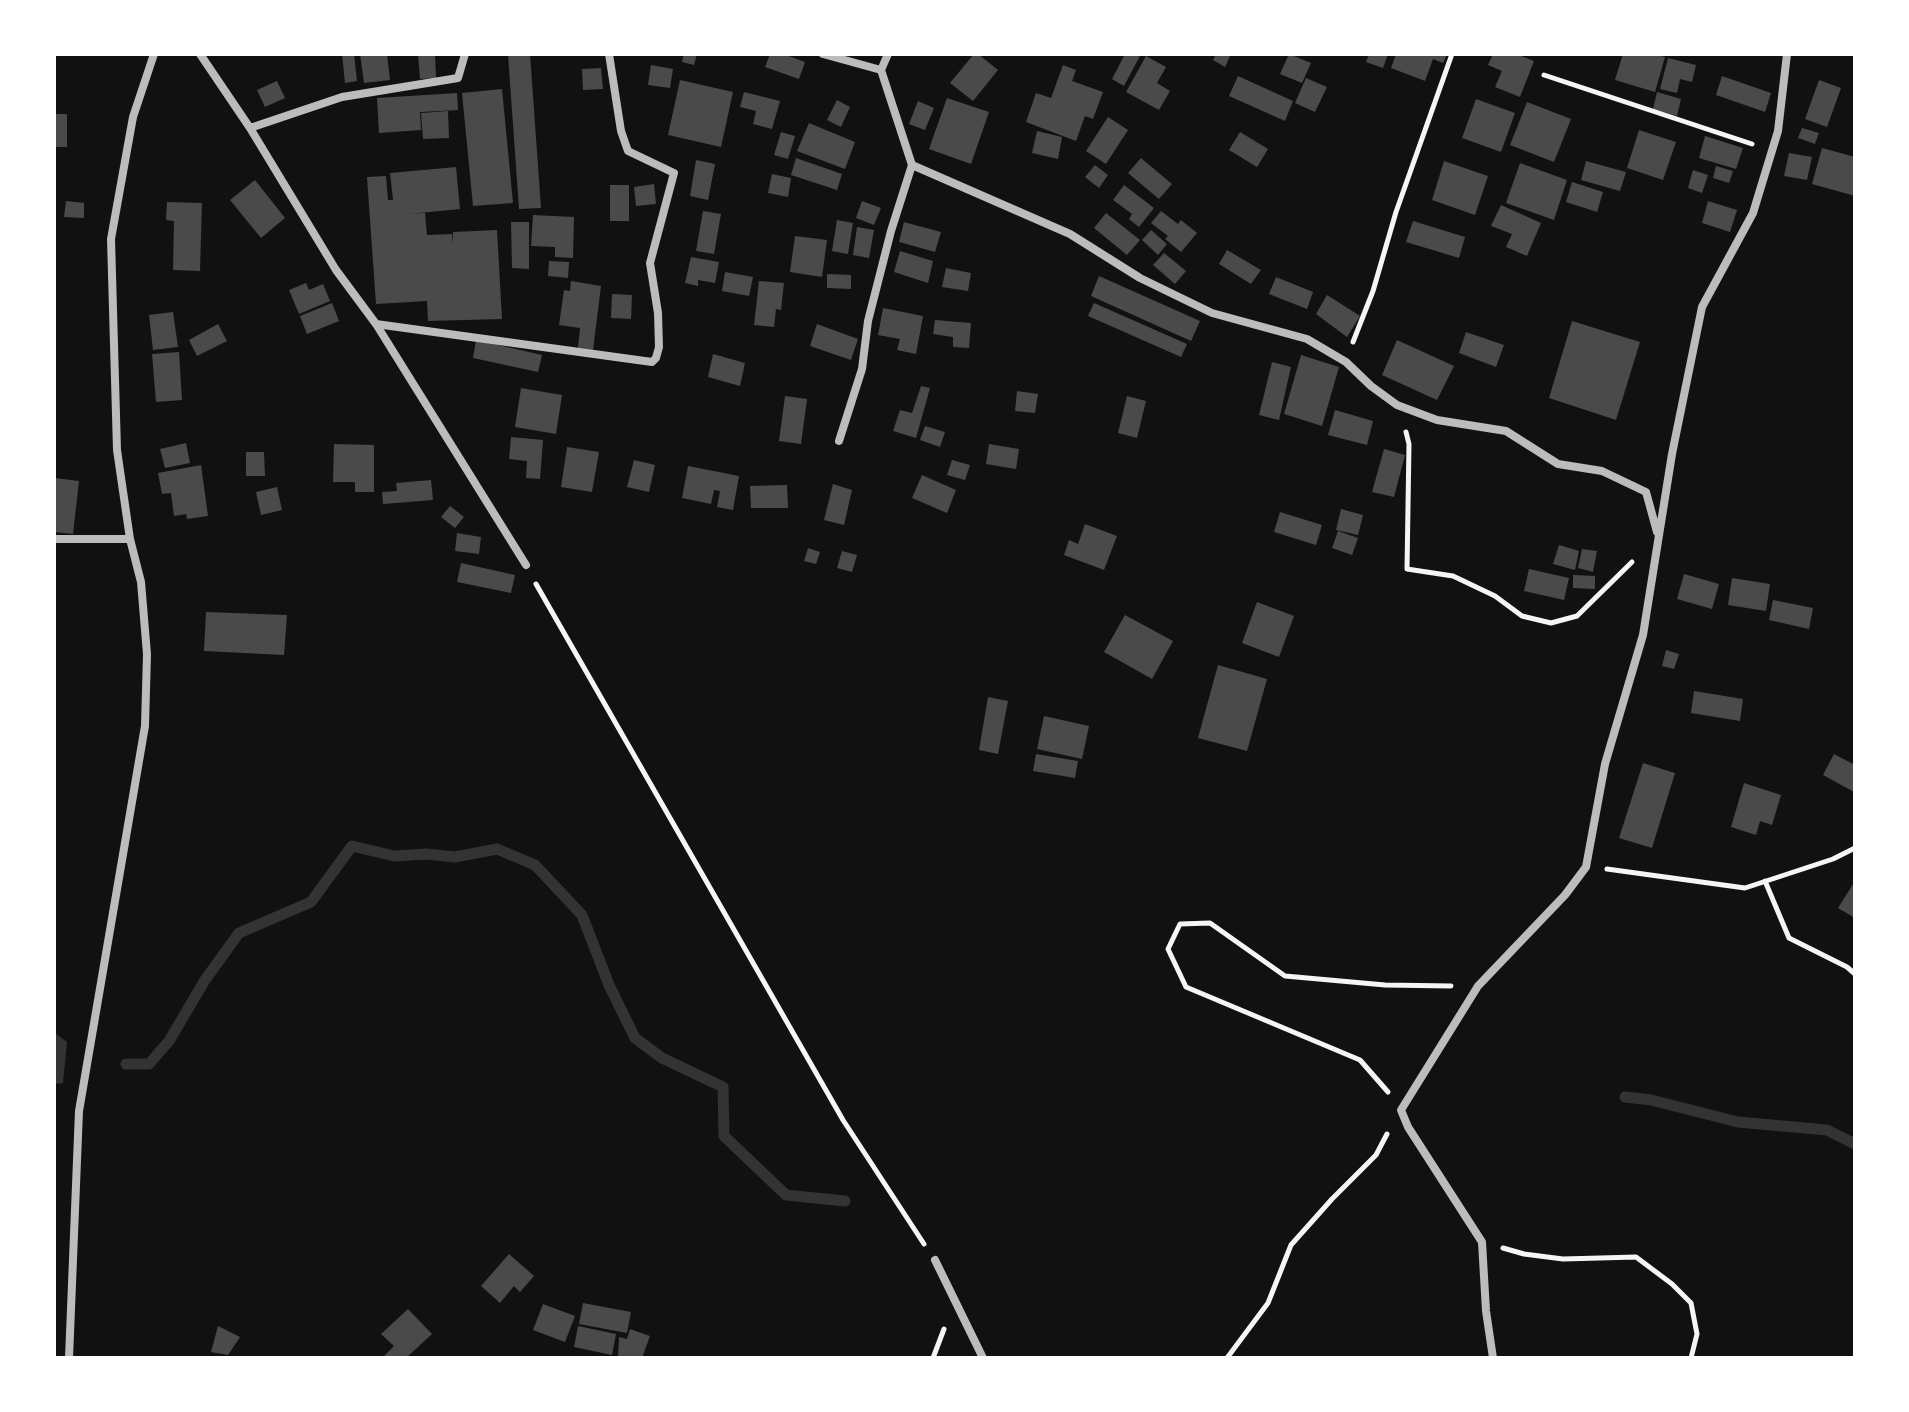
<!DOCTYPE html>
<style>
body{margin:0}
#map{position:relative;width:1909px;height:1412px;overflow:hidden;background:#111;font-family:"Titillium Web",sans-serif}
canvas{display:block}
.frame{position:absolute;inset:0;border:56px solid #fff;pointer-events:none}
</style>
<div id="map">
<canvas width="1909" height="1412"></canvas>
<div class="frame"></div>
</div>
<script>
const g = document.querySelector('canvas').getContext('2d');
g.lineJoin = 'round';
function fillPath(path, color) { g.fillStyle = color; g.fill(path, 'evenodd'); }
const poly = rows => new Path2D(rows.map(r => 'M' + r).join(''));
function strokePath(path, color, width, dash) { g.strokeStyle = color; g.lineWidth = width; g.lineCap = dash ? 'butt' : 'round'; g.setLineDash(dash || []); g.stroke(path); }
const water = poly([
 [54,1032,67,1042,63,1083,54,1084]
]);
const stream = poly([
 [126,1064,149,1064,169,1041,205,980,239,933,311,902,352,846,394,856,426,854,455,857,497,849,535,865,582,915,609,985,635,1038,662,1058,723,1087,724,1136,786,1195,845,1201],
 [1625,1097,1651,1100,1738,1122,1827,1130,1855,1144]
]);
const building = poly([
 [342,54,354,54,357,81,345,83],
 [360,54,387,54,390,80,364,83],
 [418,54,435,54,436,78,420,79],
 [508,54,530,54,541,208,519,209],
 [684,54,697,54,694,65,682,62],
 [770,54,783,54,805,62,799,79,765,67],
 [974,54,978,54,998,70,973,101,950,83],
 [1125,54,1141,54,1124,86,1112,79],
 [1216,54,1231,54,1225,67,1213,60],
 [1289,54,1311,63,1302,83,1280,74],
 [1369,54,1388,54,1383,68,1366,62],
 [1396,54,1447,54,1443,63,1433,59,1425,81,1391,68],
 [1493,54,1516,54,1534,61,1520,97,1495,87,1502,71,1488,65],
 [1623,54,1653,54,1665,57,1655,92,1615,80],
 [1146,56,1166,67,1157,83,1170,91,1159,110,1126,92],
 [1668,58,1696,65,1692,82,1680,79,1677,93,1660,89],
 [651,65,673,69,670,88,648,85],
 [1063,65,1076,70,1072,81,1103,92,1093,119,1085,116,1076,141,1026,122,1036,93,1051,98],
 [601,68,603,89,583,90,582,69],
 [1238,76,1293,101,1285,121,1229,96],
 [1722,76,1771,93,1765,112,1716,95],
 [1306,78,1327,87,1315,112,1295,103],
 [680,80,733,92,721,147,668,135],
 [1819,80,1841,88,1827,127,1805,119],
 [277,81,285,98,265,107,257,90],
 [502,89,513,203,473,206,462,93],
 [744,92,780,101,772,129,753,124,756,111,740,107],
 [1657,92,1681,99,1677,116,1653,109],
 [457,93,458,110,420,112,421,130,379,133,377,98],
 [947,98,989,112,971,164,929,149],
 [1476,99,1515,113,1501,152,1462,138],
 [837,100,850,107,841,127,827,120],
 [918,101,934,108,925,130,909,124],
 [1527,102,1571,119,1554,162,1510,145],
 [448,111,449,138,423,139,421,113],
 [54,114,67,114,67,147,54,147],
 [1108,117,1128,130,1106,164,1086,151],
 [809,123,855,142,845,169,797,151],
 [1802,128,1819,133,1815,144,1798,138],
 [1639,130,1676,142,1663,180,1627,168],
 [1037,131,1062,137,1058,159,1032,153],
 [781,132,795,136,788,159,774,155],
 [1240,132,1268,149,1257,167,1229,150],
 [1705,136,1743,148,1736,169,1699,158],
 [1822,148,1855,157,1855,196,1812,184],
 [1789,153,1812,157,1807,180,1784,176],
 [796,158,842,174,837,190,791,175],
 [1141,158,1172,184,1159,199,1128,173],
 [696,160,715,164,708,200,690,196],
 [1444,161,1488,176,1475,215,1432,200],
 [1586,161,1626,172,1620,191,1581,180],
 [1520,163,1567,180,1554,220,1506,203],
 [1095,165,1108,175,1099,188,1085,177],
 [1716,166,1733,171,1729,183,1713,178],
 [456,167,460,209,409,214,425,213,427,235,452,234,453,244,453,232,497,230,502,319,428,321,427,301,376,304,367,177,386,176,388,200,393,200,390,173],
 [1693,170,1708,175,1702,193,1688,188],
 [772,174,791,178,788,197,768,193],
 [255,180,285,218,261,238,230,200],
 [1572,182,1603,192,1597,212,1566,202],
 [654,184,656,204,636,206,634,187],
 [610,185,629,185,629,221,610,221],
 [1124,185,1154,208,1139,227,1129,219,1132,214,1113,200],
 [66,201,84,203,84,218,64,217],
 [862,201,881,208,874,225,856,218],
 [1708,201,1737,210,1730,232,1702,223],
 [167,202,202,203,200,271,173,270,174,221,166,220],
 [1501,205,1541,223,1527,256,1506,247,1512,234,1491,226],
 [703,211,721,214,714,254,696,251],
 [1161,211,1178,224,1181,220,1197,233,1181,252,1165,239,1168,236,1151,223],
 [1106,213,1140,240,1127,255,1094,228],
 [533,215,574,217,573,258,555,257,555,247,531,246],
 [837,220,853,223,848,254,832,251],
 [1413,221,1465,237,1459,258,1406,242],
 [511,222,529,222,529,269,512,268],
 [904,222,941,232,935,252,899,242],
 [857,227,874,230,869,258,853,255],
 [1151,230,1167,244,1158,255,1142,240],
 [795,236,827,240,822,277,790,272],
 [1227,250,1261,270,1251,284,1219,264],
 [900,251,933,261,928,283,894,272],
 [1164,253,1186,271,1175,284,1153,265],
 [691,257,719,262,715,283,698,280,698,286,685,283],
 [549,261,569,262,568,278,548,276],
 [946,268,971,273,968,291,942,287],
 [725,272,753,277,749,296,722,291],
 [827,274,851,275,851,289,827,288],
 [1099,276,1200,321,1191,341,1091,296],
 [1276,277,1313,292,1307,309,1269,294],
 [571,281,601,286,593,350,578,348,580,328,559,325,564,290,570,291],
 [759,281,784,283,781,310,776,309,774,327,754,325],
 [306,283,309,290,323,284,330,301,299,314,289,290],
 [612,294,632,295,631,319,611,318],
 [1327,295,1360,316,1347,337,1316,314],
 [332,303,339,321,307,334,300,316],
 [1094,303,1187,344,1181,357,1088,316],
 [883,308,923,316,916,354,897,350,900,339,878,335],
 [173,312,178,347,153,350,149,315],
 [935,320,971,323,969,348,953,347,953,337,933,334],
 [1572,321,1640,342,1616,420,1549,398],
 [218,324,227,341,197,356,189,340],
 [817,324,858,339,851,360,810,346],
 [1466,332,1504,345,1496,367,1459,353],
 [476,340,542,355,538,372,473,358],
 [1397,340,1454,366,1437,400,1382,375],
 [179,352,182,400,156,402,152,354],
 [713,354,745,363,740,386,708,377],
 [1301,355,1339,367,1322,426,1284,414],
 [1272,362,1291,367,1279,420,1259,415],
 [921,386,930,388,916,438,893,431,900,410,912,413],
 [521,388,562,395,556,434,515,427],
 [1017,391,1038,394,1035,413,1015,411],
 [785,396,807,399,801,444,779,441],
 [1127,396,1146,401,1137,438,1118,433],
 [1335,410,1373,421,1367,445,1328,435],
 [925,426,945,432,940,447,920,440],
 [511,437,543,440,540,479,526,478,527,461,509,459],
 [186,443,190,463,165,468,160,449],
 [334,444,374,445,374,492,355,492,355,482,333,482],
 [989,444,1019,449,1016,469,986,464],
 [567,447,599,452,592,492,561,487],
 [1384,449,1405,455,1394,497,1372,492],
 [246,452,264,452,265,476,246,476],
 [634,460,655,465,649,492,627,487],
 [952,460,970,465,965,480,947,475],
 [201,465,208,516,187,519,186,514,174,516,171,493,162,494,158,473],
 [688,466,739,476,733,510,717,507,720,491,714,490,711,504,682,498],
 [922,475,956,490,947,513,912,498],
 [55,478,79,481,73,534,54,532],
 [431,480,433,500,383,504,382,492,397,491,396,483],
 [833,484,852,490,844,525,824,520],
 [787,485,788,508,751,508,750,486],
 [277,487,282,510,261,515,256,492],
 [450,506,464,517,455,528,441,517],
 [1341,509,1363,515,1358,535,1336,530],
 [1280,512,1322,525,1316,545,1274,532],
 [1085,524,1117,536,1104,570,1064,555,1069,540,1078,544],
 [1338,531,1358,538,1352,555,1332,548],
 [457,533,481,537,479,554,455,551],
 [1559,545,1579,551,1575,570,1553,564],
 [808,548,820,552,816,564,804,561],
 [1582,549,1597,551,1593,572,1578,568],
 [842,551,857,555,852,572,837,568],
 [461,563,515,575,511,593,457,582],
 [1529,569,1569,578,1564,600,1524,591],
 [1684,574,1719,584,1712,609,1677,599],
 [1573,575,1595,576,1595,589,1573,588],
 [1732,578,1770,584,1766,611,1728,605],
 [1773,600,1813,608,1809,629,1769,620],
 [1257,602,1294,616,1279,657,1242,643],
 [206,612,287,615,284,655,204,651],
 [1125,615,1173,641,1152,679,1104,652],
 [1666,650,1679,654,1674,669,1662,666],
 [1218,665,1267,679,1247,751,1198,738],
 [1694,691,1743,699,1740,721,1691,713],
 [988,697,1008,701,998,754,979,750],
 [1044,716,1089,726,1082,759,1037,749],
 [1036,754,1078,761,1075,778,1033,771],
 [1834,754,1855,765,1854,792,1823,775],
 [1643,763,1675,773,1652,848,1619,838],
 [1744,783,1781,795,1772,825,1760,821,1756,835,1731,827],
 [1855,881,1855,918,1838,908],
 [509,1254,534,1276,520,1292,514,1286,500,1303,481,1286],
 [583,1303,631,1312,627,1333,579,1324],
 [543,1304,575,1316,565,1342,533,1330],
 [408,1309,432,1334,406,1358,382,1358,394,1346,381,1334],
 [218,1326,240,1337,228,1355,211,1352],
 [578,1326,616,1334,612,1355,574,1347],
 [630,1329,650,1336,642,1358,618,1357,619,1337,627,1339]
]);
const path = poly([
 [1544,75,1752,144],
 [1353,342,1373,291,1396,212,1452,54],
 [1406,432,1409,444,1407,569,1453,576,1495,596,1522,616,1551,623,1577,616,1632,562],
 [536,584,843,1120,924,1244],
 [1607,869,1745,888,1833,859,1855,848],
 [1765,881,1789,938,1847,967,1855,974],
 [1388,1092,1360,1060,1186,987,1168,949,1180,924,1210,923,1285,976,1385,985,1451,986],
 [1503,1248,1524,1254,1563,1259,1636,1257,1672,1284,1691,1303,1697,1334,1691,1358],
 [933,1358,944,1329],
 [1227,1358,1268,1303,1291,1245,1332,1199,1376,1155,1387,1134]
]);
const minor = poly([
 [200,54,250,128,336,270,376,324,526,565],
 [823,54,881,70],
 [250,128,342,97,458,78,465,54],
 [912,165,1070,234,1140,278,1212,313,1307,339,1346,362,1371,386,1397,405,1437,420,1506,431,1558,464,1602,471,1646,492,1657,532],
 [376,324,652,362,656,358,659,347,658,313,650,263,674,173,628,151,621,131,609,54],
 [839,441,862,369,868,321,891,231,912,165,881,70,888,54],
 [54,539,130,539],
 [935,1260,983,1358],
 [69,1358,79,1111,145,726,147,654,141,582,130,539,117,450,111,239,133,117,154,54],
 [1493,1358,1486,1311,1482,1242,1408,1127,1401,1110,1478,986,1565,895,1586,867,1605,764,1643,635,1672,454,1702,307,1753,213,1778,131,1787,54]
]);
fillPath(water, '#333');
strokePath(stream, '#333', 11);
fillPath(building, '#4a4a4a');
strokePath(path, '#f5f5f5', 5);
strokePath(minor, '#bcbcbc', 8);
</script>
